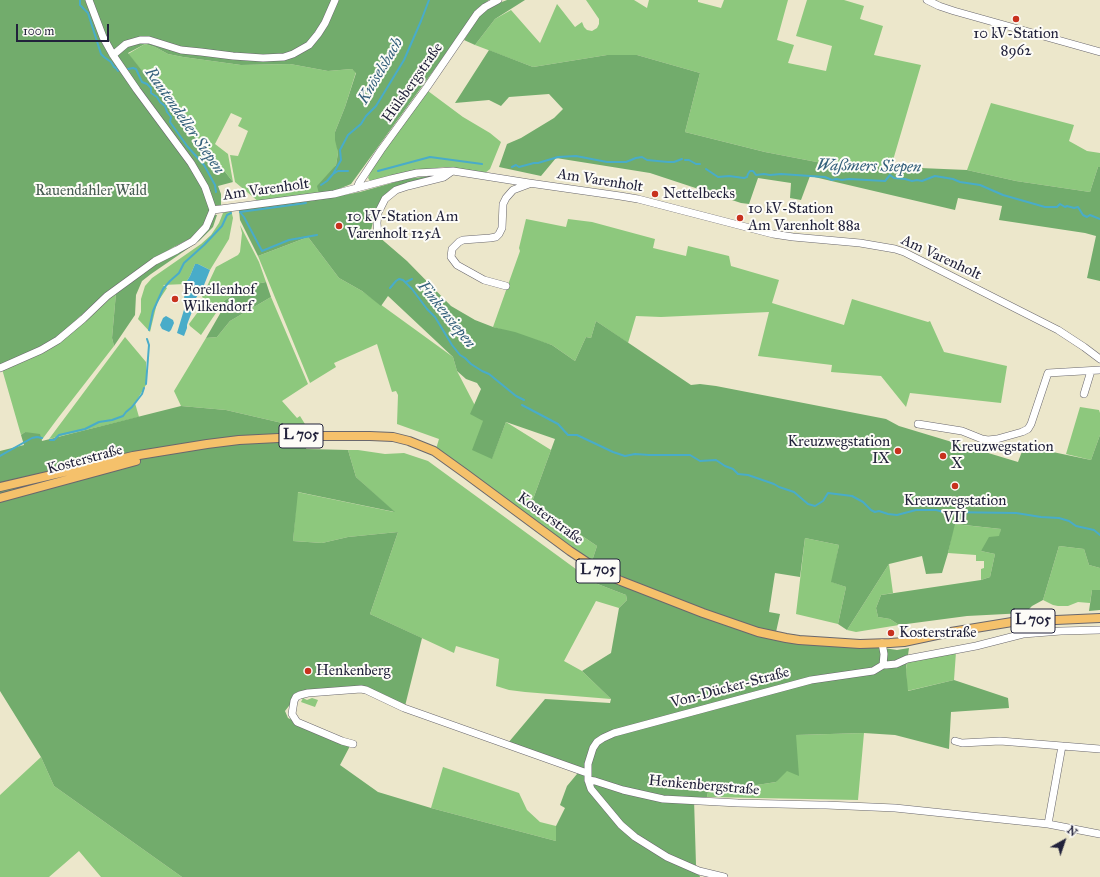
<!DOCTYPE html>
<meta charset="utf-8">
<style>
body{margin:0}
#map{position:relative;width:1100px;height:877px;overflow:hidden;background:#ece7cb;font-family:"IM FELL Great Primer",serif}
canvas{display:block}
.north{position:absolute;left:1044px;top:821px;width:40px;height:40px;-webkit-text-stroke:3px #fdfcf7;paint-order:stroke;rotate:40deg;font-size:11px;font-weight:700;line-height:16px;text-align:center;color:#22223b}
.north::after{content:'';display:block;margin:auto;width:14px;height:18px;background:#22223b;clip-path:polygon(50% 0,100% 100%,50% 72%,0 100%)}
.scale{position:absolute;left:16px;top:24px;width:93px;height:18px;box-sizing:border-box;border:2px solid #22223b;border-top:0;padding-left:5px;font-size:12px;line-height:14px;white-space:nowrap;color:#22223b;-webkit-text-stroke:3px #fdfcf7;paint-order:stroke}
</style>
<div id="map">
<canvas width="1100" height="877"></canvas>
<div class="north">N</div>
<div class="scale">100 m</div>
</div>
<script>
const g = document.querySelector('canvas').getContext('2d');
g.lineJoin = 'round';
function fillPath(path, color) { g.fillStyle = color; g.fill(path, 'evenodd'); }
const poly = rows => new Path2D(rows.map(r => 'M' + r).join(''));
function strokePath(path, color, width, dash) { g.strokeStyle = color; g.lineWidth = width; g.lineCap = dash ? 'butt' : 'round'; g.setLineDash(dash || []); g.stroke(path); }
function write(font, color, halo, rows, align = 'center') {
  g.font = font + ' "IM FELL Great Primer",serif'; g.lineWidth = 4; g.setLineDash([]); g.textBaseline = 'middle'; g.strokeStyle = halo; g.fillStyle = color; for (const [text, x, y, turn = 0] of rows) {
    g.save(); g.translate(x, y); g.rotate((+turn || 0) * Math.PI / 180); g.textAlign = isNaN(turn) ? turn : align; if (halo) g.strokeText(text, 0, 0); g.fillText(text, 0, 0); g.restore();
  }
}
const green = poly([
 [586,0,634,0,647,8,649,0,698,0,698,2,721,8,724,0,788,0,777,40,794,45,788,63,826,71,832,46,796,36,807,0,844,0,864,6,860,19,883,26,874,55,921,65,891,167,827,164,765,152,685,132,700,73,637,55,607,55,533,67,475,45,495,19,511,10,540,43,557,4,575,27,582,22,584,27,587,30,592,31,597,28,599,24,599,19],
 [145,44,155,47,168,54,183,57,241,65,290,64,328,71,352,69,356,72,345,107,335,132,338,153,336,165,332,171,319,194,259,202,235,182,230,155,238,156,248,131,238,126,242,118,231,113,215,144,228,154,233,182,212,155,189,131,177,110,148,78,128,54],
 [428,91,463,117,490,133,501,142,490,169,485,173,443,167,390,176,370,181,368,178,373,165],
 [991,103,1074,125,1069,141,1087,151,1100,153,1100,167,1098,167,1090,192,1016,181,967,170],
 [231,210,233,218,229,239,210,270,198,264,195,264,190,276,185,284,163,285,167,288,157,303,150,332,138,319,141,312,141,299,145,286,152,278,201,244,211,235,219,223,223,213],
 [526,219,566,227,568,219,592,222,655,239,653,248,686,256,688,246,729,256,731,266,779,280,772,303,844,325,852,299,928,322,930,321,944,352,1007,366,1001,403,910,393,906,407,881,376,831,372,832,365,758,356,769,312,661,317,636,316,628,343,596,321,591,338,586,337,575,361,552,345,493,327,520,251,519,248],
 [240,225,259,262,266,282,245,286,224,301,221,312,202,297,216,267,238,255,240,252,242,233],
 [308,237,339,278,362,291,453,357,457,371,483,421,492,458,506,422,551,450,532,502,597,546,592,561,436,449,439,439,397,424,398,395,396,391,392,392,377,344,334,363,336,367,310,383,258,256],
 [116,293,112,338,114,346,58,418,41,441,25,432,21,435,2,369,25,360],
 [271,297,308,384,282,401,297,418,300,416,308,429,226,410,181,406,174,391,206,338,217,337,230,321],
 [206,301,218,310,201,335,190,326,189,324],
 [125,337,146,362,146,385,135,403,139,417,49,439],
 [1080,407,1099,410,1100,413,1100,435,1091,460,1066,454],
 [348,450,358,450,385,454,404,453,428,461,595,583,626,595,627,600,619,608,596,601,564,661,582,671,611,699,525,692,509,690,496,686,499,659,456,646,454,653,370,614,398,532,348,537,322,543,293,541,297,492,394,512,356,477],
 [954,524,1001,529,1000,536,981,551,995,554,990,577,981,580,981,569,984,568,984,561,976,561,976,555,948,553],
 [805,538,839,545,832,582,846,587,838,624,796,614],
 [1059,546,1084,549,1089,565,1100,568,1100,590,1092,590,1090,603,1078,602,1068,606,1058,606,1053,605,1043,600],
 [889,564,893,593,881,595,876,608,878,617,890,619,899,625,856,632,847,630],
 [956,652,954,680,907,691,906,669,908,660],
 [303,698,307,700,312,698,318,700,315,707,301,702],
 [864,733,858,800,707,797,709,787,744,787,776,782,796,735],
 [41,757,54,786,182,877,101,877,79,851,49,877,0,877,0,795],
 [443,767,519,793,527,810,540,822,556,826,556,841,431,808]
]);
const forest = poly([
 [0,0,489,0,477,9,439,63,351,184,334,191,319,194,317,186,336,165,338,153,335,140,335,132,345,107,356,73,352,69,328,71,290,64,241,65,183,57,168,54,155,47,145,44,128,53,148,78,177,110,189,131,212,155,233,182,218,186,221,194,221,205,211,206,208,216,203,225,191,238,172,248,154,259,106,293,56,338,39,349,0,365],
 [507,0,525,0,495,19,475,45,464,40,481,13,489,7],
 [489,50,533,67,607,55,637,55,700,73,685,132,765,152,827,164,967,170,1016,181,1090,192,1098,167,1100,167,1100,281,1087,278,1096,236,1085,233,999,220,1002,206,958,198,955,210,810,176,801,200,790,198,791,183,758,178,749,204,741,203,650,173,556,158,541,176,499,167,507,144,521,138,554,118,563,109,549,94,509,97,501,106,489,100,455,103],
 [438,175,437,176,404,184,391,189,381,201,375,214,371,230,407,261,451,306,475,320,493,327,515,332,552,345,575,361,586,337,591,338,596,321,691,385,700,384,716,386,886,419,899,426,1018,462,1024,446,1091,460,1100,435,1100,568,1089,565,1084,549,1059,546,1043,600,1032,606,1025,613,967,616,899,625,890,619,878,617,876,608,881,595,981,580,990,577,995,554,981,551,989,537,999,536,1001,529,955,524,948,553,942,573,926,574,922,556,889,564,847,630,838,624,846,587,831,582,839,545,805,538,800,577,775,573,769,612,780,614,776,632,897,650,909,648,906,669,908,691,954,680,1008,698,1009,708,951,712,949,749,895,735,864,733,796,735,799,776,787,771,776,782,744,787,709,787,707,797,694,799,696,865,700,877,182,877,54,786,41,757,0,691,0,451,24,445,21,435,25,432,40,434,42,441,181,406,226,410,308,429,310,432,306,449,348,450,356,477,395,512,298,492,293,541,322,543,348,537,398,532,370,614,422,638,405,706,373,692,299,693,285,711,288,718,350,746,340,765,378,792,431,808,556,841,556,826,565,808,560,805,567,786,582,768,508,743,545,699,610,703,611,699,582,671,611,653,619,608,627,600,626,595,595,583,592,561,597,546,532,502,555,439,506,422,492,459,472,450,483,421,470,414,481,389,477,383,466,379,457,371,453,357,388,296,381,306,362,291,339,278,308,237,258,256,240,220,239,210,323,199,360,192,406,179],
 [215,215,217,215,213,227,199,241,151,274,142,281,136,295,135,315,114,346,112,338,116,293,157,262,178,252],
 [266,282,271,297,230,321,217,337,206,338,221,312,224,301,245,286],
 [1092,590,1100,590,1100,610,1089,611]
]);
const water = poly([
 [195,264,198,264,210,270,204,285,193,303,193,309,188,322,187,325,187,328,184,336,177,333,186,303,184,300,185,284,190,276],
 [166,316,173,320,174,323,171,330,169,332,162,329,160,325,163,318]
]);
const stream = poly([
 [80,0,80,5,88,13,101,54,104,57,111,62,114,67,116,68,118,71],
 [128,69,133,68,136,69,142,82,147,84,151,88,151,93,157,97,160,102,165,106,167,112,171,117,170,122,175,129,187,146,204,165,215,185,216,192],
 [685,160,689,160,696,164,700,164],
 [512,167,516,165,519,167,534,163,538,163,558,157,576,156,607,162,626,162,636,158,642,157,647,160,668,162,674,162,682,159],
 [706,169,718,177,729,176,744,178,747,177,748,174,750,171,753,171,756,175,764,174,770,175,781,174,825,177,832,180,836,179,842,180,849,179,885,181,890,175,894,178,905,179,912,181,917,180,922,181,935,176,953,179,960,182,980,185,1003,195,1045,207,1057,207,1060,204,1065,207,1067,206,1074,208,1078,207,1083,215,1087,217,1090,215,1100,219],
 [378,171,430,157,482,164],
 [333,174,338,171,348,171],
 [321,185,327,181,333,174,341,160,340,150,348,135,361,124,366,116,376,106,404,60,421,21,429,0],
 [240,212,244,217,262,251,289,240,317,235],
 [240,212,306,203],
 [406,282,412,279],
 [390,288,396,281,399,279,403,280,412,289,427,309,435,317,452,345,460,355,465,358,471,364,482,371,489,374,516,396,524,400],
 [149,330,153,311,163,289,170,281,179,273,184,263,204,245,222,226,227,215,231,213],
 [146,384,149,345,147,339],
 [522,405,558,424,568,435,577,435,613,452,625,456,635,454,649,455,690,455,700,461,716,460,725,466,733,469,738,474,748,475,774,484,779,487,794,492,808,504,815,506,823,501,828,493,852,496,863,502,871,510,875,512,879,511,888,514,897,515,916,510,936,510,944,512,1016,513,1041,517,1059,518,1069,521,1076,526,1094,530,1100,535],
 [50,440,54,440,59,435,85,429,99,422,112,420,123,416,126,412,132,407,142,394,144,388],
 [0,456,32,438,37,437,42,438]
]);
const minor = poly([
 [927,0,939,6,954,11,1100,52],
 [113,55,126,44,140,40,149,40,181,50,201,52,233,56,263,58,284,57,293,54,309,45,318,34,325,23,335,0],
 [357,188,359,183,381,150,427,87,477,14,485,7,498,0],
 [213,210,334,194,391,179,417,173,453,171,529,183,620,196,638,199,773,234,793,237,860,243,895,249,904,252,1058,330,1084,347,1100,359],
 [378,235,377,223,378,213,385,199,396,190,408,186,444,177,451,172],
 [506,286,484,280,457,265,451,257,452,249,459,242,463,240,490,238,496,237,499,234,502,228,503,204,506,198,513,190,529,184],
 [0,368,41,350,58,340,83,319,107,296,155,261,177,250,193,241,206,227,213,210,205,187,191,163,137,90,113,55,103,37,89,0],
 [1084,394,1091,371],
 [918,424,962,431,982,439,988,440,997,439,1022,432,1028,429,1031,424,1048,373,1100,370],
 [883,665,886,665,896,664,907,659,976,646,1023,634,1061,631,1100,630],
 [955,741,962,743,1000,741,1100,749],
 [353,744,342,741,297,722,292,714,294,701,296,697,300,695,308,693,361,689,366,690,404,708,587,773],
 [588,780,595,781,623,790,663,799,738,803,820,805,826,805,895,808,1048,824,1100,834],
 [1048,824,1062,746],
 [724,877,699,871,667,857,635,837,621,825,591,789,588,780,588,764,593,748,597,742,603,738,614,733,811,680,873,671,883,665,884,654,882,643]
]);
const major = poly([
 [0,487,133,456,207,444,239,440,318,436,370,436,393,437,409,441,434,451,466,474,570,551,603,573,621,581,703,613,758,632,786,638,799,640,860,644,890,643,904,642,951,632,1012,622,1100,618],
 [0,498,136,461]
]);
const markers = [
 [1016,19,4,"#c8321e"],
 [655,194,4,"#c8321e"],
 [740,218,4,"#c8321e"],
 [339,226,4,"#c8321e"],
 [175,299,4,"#c8321e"],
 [898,451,4,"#c8321e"],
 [943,456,4,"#c8321e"],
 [955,486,4,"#c8321e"],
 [891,633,4,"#c8321e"],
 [308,671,4,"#c8321e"]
];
const shields = [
 [301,436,44],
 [598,571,44],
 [1033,621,44]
];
const shieldNames = [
 ["L 705",301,436],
 ["L 705",598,571],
 ["L 705",1033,621]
];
const poiNames = [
 ["10 kV-Station",1016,34,"center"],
 ["8962",1016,51,"center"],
 ["Nettelbecks",663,194],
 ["10 kV-Station",748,209],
 ["Am Varenholt 88a",748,226],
 ["10 kV-Station Am",347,217],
 ["Varenholt 125A",347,234],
 ["Forellenhof",183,290],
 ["Wilkendorf",183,307],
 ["Kreuzwegstation",890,442,"right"],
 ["IX",890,459,"right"],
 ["Kreuzwegstation",951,447],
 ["X",951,464],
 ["Kreuzwegstation",955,501,"center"],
 ["VII",955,518,"center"],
 ["Kosterstraße",899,633],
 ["Henkenberg",316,671]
];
const streetNames = [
 ["Hülsbergstraße",413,83,-55],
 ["Am Varenholt",600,181,9],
 ["Am Varenholt",266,190,-8],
 ["Am Varenholt",941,258,25],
 ["Kosterstraße",85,460,-15],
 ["Kosterstraße",550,519,36],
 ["Von-Dücker-Straße",730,688,-15],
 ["Henkenbergstraße",704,786,5]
];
const parkNames = [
 ["Rauendahler Wald",91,191]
];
const waterNames = [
 ["Knöselsbach",381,71,-60],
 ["Rautendeller Siepen",184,121,55],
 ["Waßmers Siepen",869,167,1],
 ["Finkensiepen",446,315,51]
];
fillPath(green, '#8dc87d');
fillPath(forest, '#72ac6c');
fillPath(water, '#49acc9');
strokePath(stream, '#49acc9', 2);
strokePath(minor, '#69676d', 8);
strokePath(major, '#69676d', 10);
strokePath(minor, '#fff', 7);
strokePath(major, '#f5c16b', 8);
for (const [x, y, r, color] of markers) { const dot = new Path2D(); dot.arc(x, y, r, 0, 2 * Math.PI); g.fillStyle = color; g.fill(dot); strokePath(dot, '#fdfcf7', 1.5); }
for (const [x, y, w] of shields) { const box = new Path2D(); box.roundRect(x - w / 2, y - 12, w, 24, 3); g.fillStyle = '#fdfcf7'; g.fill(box); strokePath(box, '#22223b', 1); }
write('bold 14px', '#22223b', null, shieldNames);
write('15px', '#22223b', '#fdfcf7', poiNames, 'left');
write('15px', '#22223b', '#fdfcf7', streetNames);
write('15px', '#475c52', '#fdfcf7', parkNames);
write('italic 16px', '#34607b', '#fdfcf7', waterNames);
</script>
